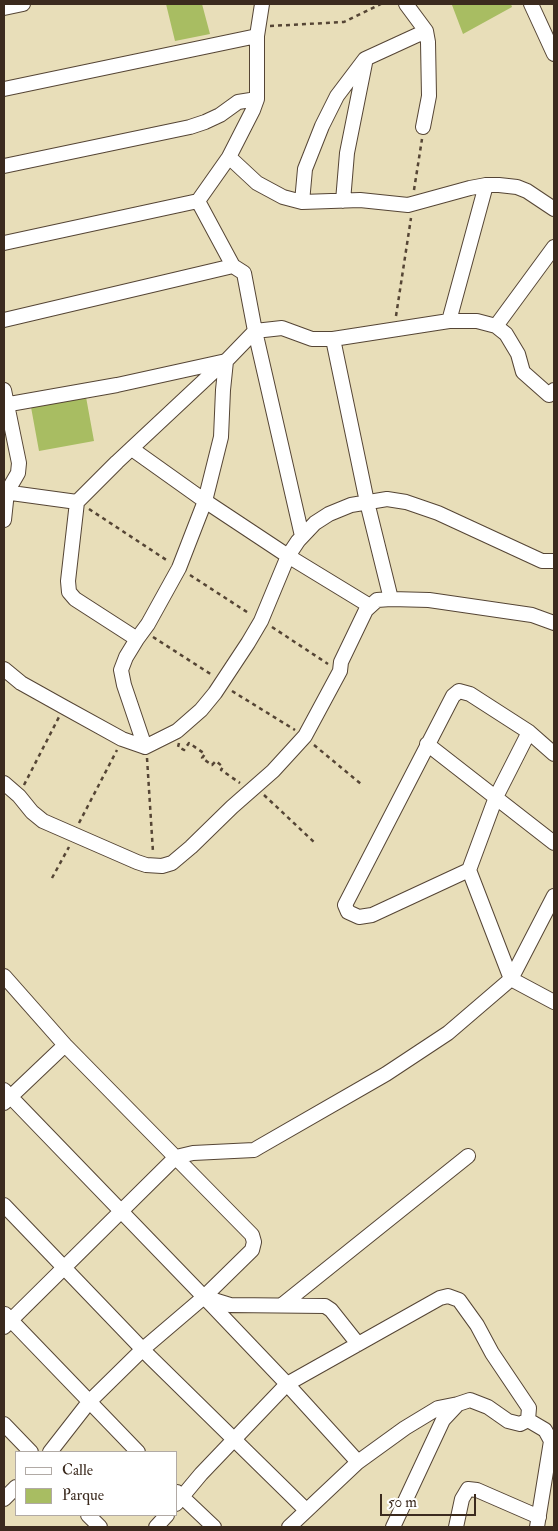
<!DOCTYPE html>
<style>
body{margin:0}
#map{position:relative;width:558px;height:1531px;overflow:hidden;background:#e8deb9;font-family:"IM FELL Double Pica",serif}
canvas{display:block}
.frame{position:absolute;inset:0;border:5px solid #3b2a1e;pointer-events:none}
.legend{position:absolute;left:15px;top:1451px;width:162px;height:65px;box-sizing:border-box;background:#fff;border:1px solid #b1aaa5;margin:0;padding:6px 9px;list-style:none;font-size:15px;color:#3b2a1e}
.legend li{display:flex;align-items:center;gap:10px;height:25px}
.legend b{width:25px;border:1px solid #b1aaa5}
.scale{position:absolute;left:380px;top:1494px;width:96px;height:22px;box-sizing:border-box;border:2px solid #3b2a1e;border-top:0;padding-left:6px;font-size:15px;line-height:18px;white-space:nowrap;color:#3b2a1e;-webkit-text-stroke:4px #fff;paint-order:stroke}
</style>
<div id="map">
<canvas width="558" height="1531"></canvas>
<div class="frame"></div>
<ul class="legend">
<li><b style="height:6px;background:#fff"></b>Calle</li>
<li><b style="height:14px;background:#a8bd62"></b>Parque</li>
</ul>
<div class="scale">50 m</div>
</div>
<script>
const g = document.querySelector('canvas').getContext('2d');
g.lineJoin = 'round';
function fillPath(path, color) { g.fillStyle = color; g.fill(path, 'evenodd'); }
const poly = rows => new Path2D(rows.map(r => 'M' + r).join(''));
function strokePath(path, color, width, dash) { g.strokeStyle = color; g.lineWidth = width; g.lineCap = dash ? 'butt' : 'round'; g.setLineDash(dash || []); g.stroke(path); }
const green = poly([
 [166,4,202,4,210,34,175,41],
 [454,4,511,4,512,7,463,34,452,5],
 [86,397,94,441,39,451,31,407]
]);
const path = poly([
 [270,26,344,22,381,4],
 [414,190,422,139],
 [396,316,411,218],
 [89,509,168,561],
 [190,575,250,614],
 [272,627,328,664],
 [153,637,212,675],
 [232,691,295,730],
 [179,743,178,747,184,750,189,743,205,754,202,758,212,765,216,761,223,767,221,770,240,783],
 [314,745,361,784],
 [147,758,153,852],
 [24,785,59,717],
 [264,795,314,842],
 [79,823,117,750],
 [52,878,69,847]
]);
const street = poly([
 [406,4,426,31,428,42,429,96,423,127],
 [531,4,554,54],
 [4,8,23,4],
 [4,89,257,36],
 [229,157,257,183,283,197,302,202,360,200,408,205,470,188,486,185,499,185,517,187,527,191,554,209],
 [4,166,190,127,205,122,220,115,238,102,257,99],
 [198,201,233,266],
 [343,201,347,153,365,63],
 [302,202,305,169,322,126,337,96,365,59,426,31],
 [4,243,198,201,229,157,253,110,257,99,257,36,262,4],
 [4,320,233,266,244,273,255,331,226,361,117,385,4,405],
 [449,321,486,185],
 [496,326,554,247],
 [333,339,367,502,391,599],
 [4,390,19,463,18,473,7,492,4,520],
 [132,449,205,501,288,556,370,606],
 [4,492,77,502],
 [302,536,255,331,282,328,312,339,333,339,449,321,477,321,496,326,506,334,518,354,523,372,549,395,554,390],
 [137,639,75,599,69,592,68,581,77,502,117,462,225,361],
 [4,669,21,683,64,707,122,739,145,747,177,731,201,710,215,693,248,643,261,621,288,556,298,541,315,523,329,514,351,505,387,499,406,502,438,513,542,561,554,561],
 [529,732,496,797,469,870,511,979,554,1002],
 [427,744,554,843],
 [145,747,124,685,121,670,126,657,137,639,148,624,179,568,205,501,221,437,223,390,226,361],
 [4,783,19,796,32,812,43,821,137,862,146,865,162,866,172,863,191,847,232,807,273,771,305,736,340,671,341,662,366,610,377,600,391,599,429,600,532,615,554,623],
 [469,870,372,915,359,917,348,912,345,905,453,696,459,691,470,694,529,732,554,754],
 [4,976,65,1045,252,1235,254,1242,252,1250,204,1297,143,1349,89,1402,50,1452],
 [4,1090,204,1297,230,1305,325,1306,331,1310,358,1344],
 [4,1103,65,1045],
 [4,1205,149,1356,306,1510],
 [205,1298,287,1384,358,1462],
 [282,1305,468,1156],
 [5,1314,138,1452],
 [4,1327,176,1157,193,1153,254,1150,259,1147,386,1074,448,1033,511,979,554,896],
 [528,1420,545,1430,551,1441,537,1527],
 [4,1424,31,1452],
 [177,1492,214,1527],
 [4,1499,16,1487],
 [176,1504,201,1474,287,1384,440,1298,448,1296,459,1300,477,1325,492,1353,529,1408,528,1420,520,1424,508,1421,488,1407,470,1400,458,1404,443,1420,393,1527],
 [88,1515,100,1527],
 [156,1527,167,1515],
 [289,1527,358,1462,405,1428,438,1408,458,1404],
 [456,1527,462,1499,468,1489,477,1490,539,1517]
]);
fillPath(green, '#a8bd62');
strokePath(street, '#554535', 16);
strokePath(path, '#554535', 2.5, [4, 4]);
strokePath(street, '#fff', 14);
</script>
